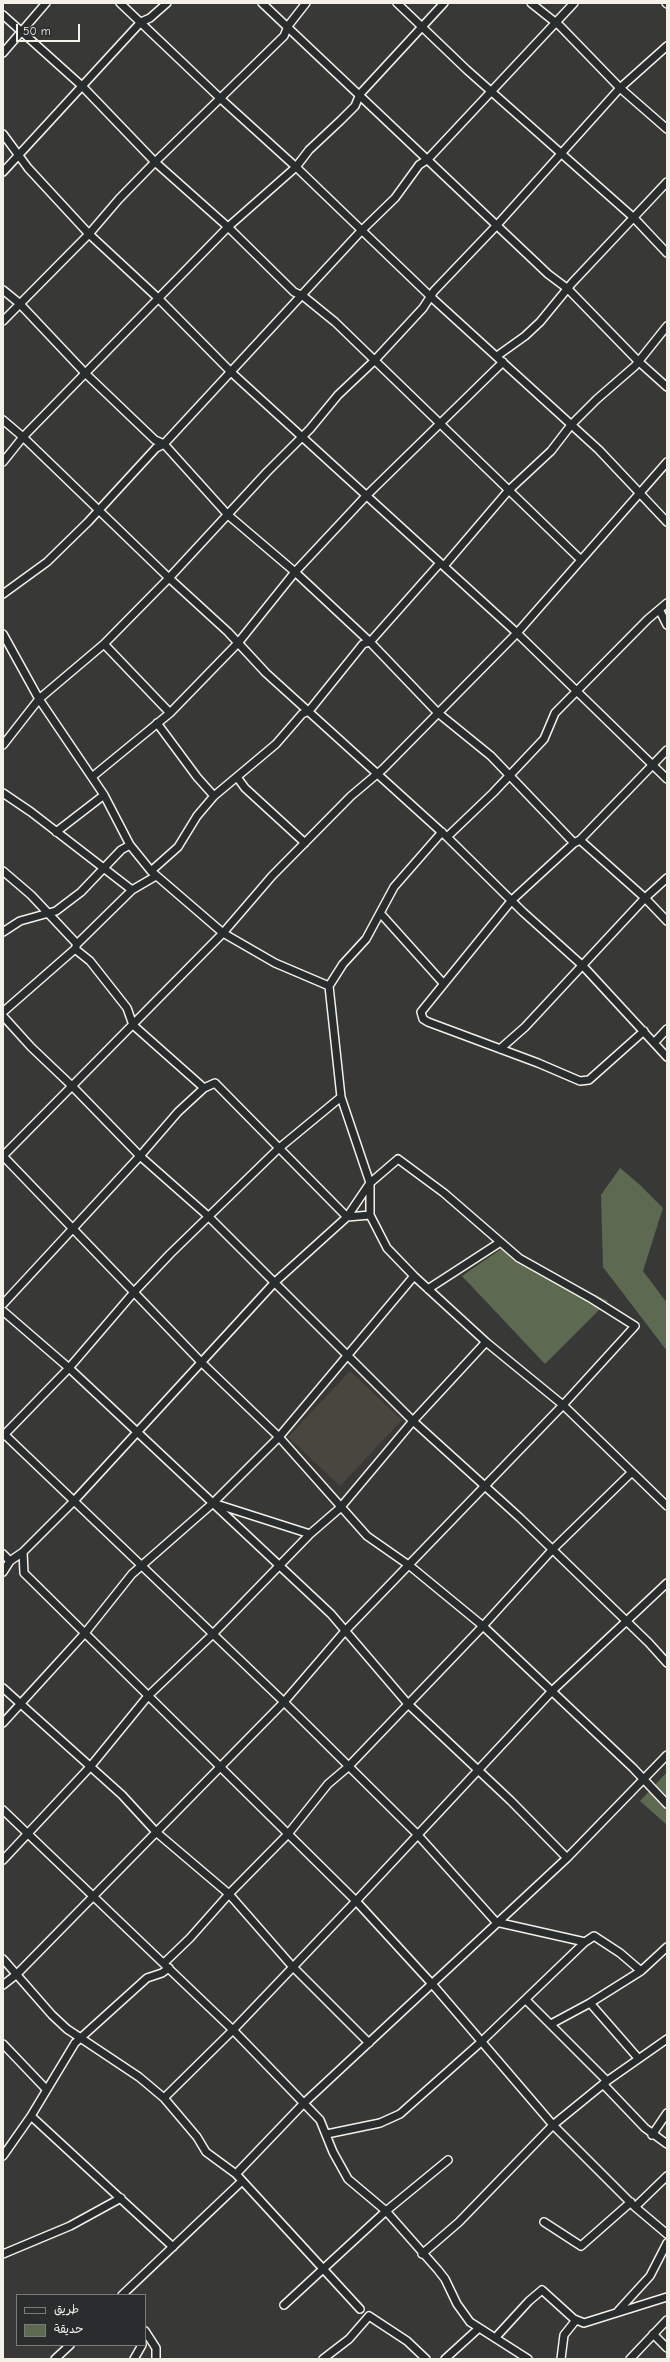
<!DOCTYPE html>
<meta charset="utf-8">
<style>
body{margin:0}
#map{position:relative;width:670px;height:2362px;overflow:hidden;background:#383836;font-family:"Comic Neue","Playpen Sans Arabic",sans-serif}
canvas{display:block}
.frame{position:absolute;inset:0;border:4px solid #f4f1e8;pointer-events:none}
.legend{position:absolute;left:16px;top:2294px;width:130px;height:52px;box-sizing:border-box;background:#2a2d2e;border:1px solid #7b7b78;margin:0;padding:5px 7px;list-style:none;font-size:12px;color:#f4f1e8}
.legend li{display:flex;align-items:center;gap:8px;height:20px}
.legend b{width:20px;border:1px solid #7b7b78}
.scale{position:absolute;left:16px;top:24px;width:64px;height:18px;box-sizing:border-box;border:2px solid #f4f1e8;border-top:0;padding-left:5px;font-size:12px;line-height:14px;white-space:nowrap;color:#f4f1e8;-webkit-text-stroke:3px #2a2d2e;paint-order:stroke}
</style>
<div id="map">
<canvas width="670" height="2362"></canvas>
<div class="frame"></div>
<ul class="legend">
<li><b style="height:5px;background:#2a2d2e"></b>طريق</li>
<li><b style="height:11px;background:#5d6a51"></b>حديقة</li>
</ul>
<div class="scale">50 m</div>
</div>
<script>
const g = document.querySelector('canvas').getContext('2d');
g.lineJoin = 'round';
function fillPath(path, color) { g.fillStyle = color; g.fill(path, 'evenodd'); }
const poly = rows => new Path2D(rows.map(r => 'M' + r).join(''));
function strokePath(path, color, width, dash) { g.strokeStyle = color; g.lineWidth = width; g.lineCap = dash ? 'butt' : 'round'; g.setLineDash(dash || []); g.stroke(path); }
const built = poly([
 [350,1371,402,1420,340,1486,288,1437]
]);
const green = poly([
 [620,1168,639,1184,663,1208,643,1271,667,1303,667,1351,603,1267,601,1195],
 [501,1249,608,1301,545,1364,462,1276],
 [667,1772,667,1825,640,1801]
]);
const street = poly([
 [120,3,221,99,296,167,431,297,599,450,667,522],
 [262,3,548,274,568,289,638,361,667,387],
 [397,3,467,70,634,218,667,253],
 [531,3,560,26,620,88,667,129],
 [666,3,667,4],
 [3,15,82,86,155,162,228,227,294,292,303,296,335,322,580,559],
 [3,53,46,3],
 [3,134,28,168,89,234,158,298,232,373,517,633,667,779],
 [3,172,141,22,150,18,167,3],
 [3,290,19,303,86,374,155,440,164,444,228,515,295,572,370,642,438,713,491,756,574,843],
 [3,321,89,234,119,199,155,162,284,36,288,26,306,3],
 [497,356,525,336,540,322,572,283,667,182],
 [3,420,23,437,169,578,228,632,266,673,447,837,523,912,583,966,667,1057],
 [3,462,23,437,228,227,296,167,309,150,341,120,355,106,360,94,444,3],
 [444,566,508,491,551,451,571,425,597,399,635,366,667,326],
 [3,594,47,562,88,522,156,448,164,444,361,231,395,198,419,165,428,159,574,3],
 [660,611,667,625],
 [3,634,39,699,104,795,130,845,151,871,223,933,275,963,329,986],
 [104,644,170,713],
 [157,723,197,777,214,796],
 [3,745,39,699,104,644,169,578,267,472,310,429,338,395,374,361,423,308,434,291,497,225,620,88,667,46],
 [92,777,170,713,238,643,295,572,367,495,503,362],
 [237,777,245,788,305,843],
 [3,793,31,812,132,890,156,876],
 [56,832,104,795],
 [442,832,394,887,366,939,343,964,329,986,341,1097,370,1183,370,1215,387,1248,414,1276,486,1342,563,1405,667,1506],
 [447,837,493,793,544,739,555,713,648,619,667,603],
 [580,840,645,898,667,921],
 [3,871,31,895,77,944],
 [151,871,178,847,197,816,214,796,276,744,302,714,309,711,363,644,370,642,440,563],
 [381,914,443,983],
 [3,932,20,921,56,911,81,892,121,850,130,845],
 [75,949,90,961,127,1008,133,1025,204,1088],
 [3,1012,75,949,77,944,132,890],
 [3,1016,31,1047,72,1086,140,1156,208,1216,413,1421,519,1517,649,1643,667,1663],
 [644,1031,589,1080,580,1081,538,1063,428,1022,423,1019,421,1012,512,900,574,843,580,840,667,750],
 [654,1043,667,1029],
 [500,1049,525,1027,645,898,667,878],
 [3,1156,223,933,272,876,351,796,383,769,517,633,667,462],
 [3,1156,201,1362,279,1437,367,1536,410,1566,483,1626,633,1768,667,1804],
 [428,1289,499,1243],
 [3,1304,140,1156,178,1112,204,1088,215,1083,347,1217,370,1215],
 [3,1311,69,1368,331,1614,408,1704,511,1801,567,1858],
 [3,1433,284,1702,417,1834,496,1922,585,1942,594,1936,620,1953,641,1971],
 [3,1436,69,1368,135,1291,170,1254,278,1149,341,1097],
 [216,1504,310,1534],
 [23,1552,24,1573,356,1901,433,1985,553,2125,635,2207,667,2234],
 [3,1554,10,1561],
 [3,1572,10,1561,23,1552,74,1501,275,1282,347,1217,370,1183,398,1159,444,1193,519,1258,592,1299,635,1326,563,1405,345,1631,284,1702,17,1974,3,1985],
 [3,1688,122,1795,156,1832,229,1894,292,1966,369,2043],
 [3,1723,85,1633,132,1574,213,1503,279,1437,414,1276],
 [3,1810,233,2030,320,2120,333,2152,348,2179,386,2211,438,2270,445,2279,457,2304,470,2322,528,2359],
 [3,1860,90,1767,148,1696,213,1634,310,1534,340,1508,413,1421,486,1342],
 [3,1959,52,2015,67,2029,139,2077,164,2098,197,2137,206,2152,236,2174,360,2309],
 [164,1963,190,1938,229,1894,288,1834,328,1784,348,1767,483,1626,552,1550,632,1472],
 [526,2000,607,2081],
 [590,2003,638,2058],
 [551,2024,590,2003,641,1971,667,1947],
 [3,2044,46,2089],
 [603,2084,645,2128,667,2144],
 [164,2098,233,2030,356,1901,552,1691,667,1583],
 [31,2116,173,2247],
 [327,2134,380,2123,400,2114,481,2042,585,1942],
 [652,2135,667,2113],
 [3,2156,31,2116,75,2043,147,1978,162,1973,169,1968],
 [236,2174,304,2103,567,1858,667,1755],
 [635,2207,667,2176],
 [544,2222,581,2246,631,2202],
 [3,2254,70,2226,121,2198],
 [422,2254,459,2222,553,2125,607,2081,667,2039],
 [122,2295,242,2181],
 [284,2305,386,2211,448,2160],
 [618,2311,650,2276,667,2243],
 [145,2331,156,2348,156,2359],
 [653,2334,667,2348],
 [496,2337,529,2301,542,2290,574,2319,584,2323,667,2297],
 [55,2359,70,2345],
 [134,2359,142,2345],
 [323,2359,349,2339,369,2316,407,2341,426,2359],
 [445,2359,479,2328],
 [561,2359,564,2335,576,2320],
 [630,2359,667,2320]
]);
fillPath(built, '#494640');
fillPath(green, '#5d6a51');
strokePath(street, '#f4f1e8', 10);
strokePath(street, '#2a2d2e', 7);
</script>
